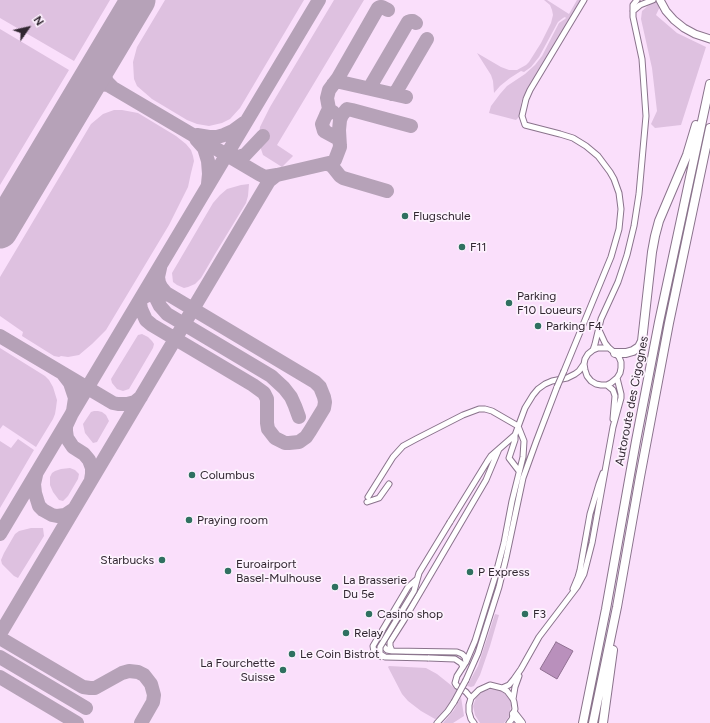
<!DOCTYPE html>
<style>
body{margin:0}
#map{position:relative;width:710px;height:723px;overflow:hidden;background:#fadffb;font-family:Figtree,sans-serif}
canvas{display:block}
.north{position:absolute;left:8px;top:8px;width:40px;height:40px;-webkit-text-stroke:3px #fdf2fe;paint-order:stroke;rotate:56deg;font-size:11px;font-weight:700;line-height:16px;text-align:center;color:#312731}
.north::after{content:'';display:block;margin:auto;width:14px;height:18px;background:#312731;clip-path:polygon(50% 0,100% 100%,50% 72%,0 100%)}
</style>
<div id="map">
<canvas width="710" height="723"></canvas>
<div class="north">N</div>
</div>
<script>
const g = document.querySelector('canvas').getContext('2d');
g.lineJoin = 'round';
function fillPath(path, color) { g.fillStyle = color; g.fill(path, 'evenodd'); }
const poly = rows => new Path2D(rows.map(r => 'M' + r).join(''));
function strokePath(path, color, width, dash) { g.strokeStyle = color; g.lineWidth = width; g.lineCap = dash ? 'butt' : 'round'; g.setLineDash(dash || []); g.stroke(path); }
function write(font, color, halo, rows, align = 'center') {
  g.font = font + ' Figtree,sans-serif'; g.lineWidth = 3.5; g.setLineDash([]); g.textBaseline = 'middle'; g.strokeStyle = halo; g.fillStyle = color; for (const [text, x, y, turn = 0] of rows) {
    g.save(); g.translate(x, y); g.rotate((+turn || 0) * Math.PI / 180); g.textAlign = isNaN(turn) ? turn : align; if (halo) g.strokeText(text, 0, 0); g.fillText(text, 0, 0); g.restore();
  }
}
const green = poly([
 [0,0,110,0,74,61,0,18],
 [165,0,304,0,240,108,230,119,222,123,209,126,197,124,187,120,152,99,137,86,134,79,133,62,137,47],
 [334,0,364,0,277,145,292,155,293,156,282,167,263,155,261,149,259,134,260,127,270,107],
 [544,0,547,0,569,14,577,0,581,0,523,97,521,103,520,116,516,120,489,113,491,106,500,94,507,86,525,74,535,65,542,56,559,23,565,19,566,18,565,17,563,18,558,22,539,57,531,67,524,72,521,71,510,78,500,86,494,93,493,81,491,75,477,53,501,67,509,70,517,70,526,65,529,62,541,43,551,23,553,15,552,10,550,5],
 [649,0,663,0,656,15,677,33,706,47,681,125,655,128,651,124,657,111,652,68,641,19,642,11,650,4],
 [0,29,69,70,0,185],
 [114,110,122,110,138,113,176,136,186,144,191,150,193,156,194,161,191,173,188,187,169,225,106,330,92,344,79,355,68,357,61,356,59,357,54,356,22,336,23,332,0,316,0,277,91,124,103,114],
 [249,184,248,196,246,203,215,254,201,278,195,284,188,287,184,288,177,285,173,282,172,273,213,203,220,195,227,189,241,185],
 [142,334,148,337,152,341,154,344,153,348,129,389,123,391,117,389,112,383,111,379,138,335],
 [0,348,45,376,49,380,53,387,57,400,56,408,55,414,53,419,36,447,3,425,0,429],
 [94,411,98,411,102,412,106,415,109,421,97,442,93,443,85,433,83,424,91,412],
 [18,439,34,450,0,508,0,441,11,448],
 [70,468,75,470,79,474,78,479,68,496,63,501,59,500,53,492,50,485,50,477,52,473,55,471,61,469],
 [31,528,43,528,44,536,18,578,14,576,2,564,1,560,4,553,15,534,19,531],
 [495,614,499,615,490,646,480,675,474,686,471,687,467,686,478,666],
 [389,666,426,668,437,674,457,690,451,701,439,718,435,719,421,711,408,701,402,694,388,667],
 [491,689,496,689,504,693,510,700,511,705,510,714,508,718,504,723,480,723,475,715,473,706,476,698,483,691],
 [461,697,464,716,453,723,443,723,454,710]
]);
const water = poly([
 [556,642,573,651,557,679,540,669,556,642]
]);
const taxiway = poly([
 [111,45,103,59,102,67,105,78,108,83,112,87],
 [333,84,336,82,340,82,406,97],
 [368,88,370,87,408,22,411,21,413,21,416,23],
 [392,94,396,92,427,39],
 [76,104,85,91,91,87,101,84,108,85,259,174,265,177,277,175,333,162,335,160,340,147,339,130,340,120,342,115,347,109,352,110,411,126],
 [333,112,331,112,326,115,322,124,324,131,337,138,339,140,340,145],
 [326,115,329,109,327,98,329,90,338,78,378,8,380,7,382,7,388,10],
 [197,135,209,137,217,137,224,135,233,131,244,123],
 [196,139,204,148,208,161,209,174,208,184],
 [227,155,234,157,238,157,245,155,263,136],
 [328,164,332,166,340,176,343,178,387,191],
 [160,268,158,277,159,283,161,287,166,293,315,382,320,387,324,397,325,402,324,408,310,431,306,437,299,442,289,443,285,443,275,438,268,429,267,423,267,399,264,393,253,385,152,325,146,320,141,309,140,303,142,298,155,292,160,292,169,295],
 [154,283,154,288,156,298,160,306,167,314,271,376,284,388,291,397,295,406,299,417],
 [0,336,113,403,118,404,127,404,135,402,141,397],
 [63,374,70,383,75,398,73,411,66,426,66,431,67,438,73,447,84,454,89,460,92,468,92,474,91,480],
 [36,475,34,484,35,493,39,506,43,510,52,515,57,516,65,515,74,509],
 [0,534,319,0],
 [0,634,269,181,274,177,277,175],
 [0,638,83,687,90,688,95,688,122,673,129,671,138,672,144,675,151,684,154,695,153,702,141,723],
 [0,657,86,708],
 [0,677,77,723]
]);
const runway = poly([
 [0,231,138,0]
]);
const minor = poly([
 [633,11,640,5,653,0],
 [599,330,605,343,609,348,615,353,619,357,621,362,621,368,620,373,617,378,611,383,607,385,601,385,596,384,591,381,587,376,585,370,584,364,585,359,588,354,593,350,598,348,609,348],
 [593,350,595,344,601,319,618,282,627,255,634,226,639,194,646,116,642,59,633,17,633,5,637,0],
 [564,371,611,257,619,229,621,209,619,193,614,179,610,172,598,156,586,146,573,138,560,134,525,125,522,116,526,99,530,90,584,0],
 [607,385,613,390,615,396,613,419],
 [519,471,509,458,515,440,515,435,525,408,533,395,538,389,545,384,552,381,567,378,575,374,579,371,584,364],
 [368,497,393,457,403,446,416,439,463,415,479,409,485,409,492,411,518,426,524,441,523,457,512,501,504,543,495,577,475,641,466,662,457,676,455,683,457,686,466,692,471,698],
 [367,502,379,498,389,484],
 [450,522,487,462,491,456,515,435],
 [573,589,578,577,580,570,590,514,599,484,603,473],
 [383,646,387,650,392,651,457,652,462,654,465,657,466,662],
 [392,651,390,646,390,642,404,620,486,480,499,449],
 [428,658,455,659,461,663,463,667],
 [466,680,478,653,499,587,506,558,523,478,536,442,557,387],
 [502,688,509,685,514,679,521,669,539,637,577,587,584,574,592,543,613,427,621,398,621,394,617,378],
 [513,699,515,687,519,676],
 [437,723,448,711,454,702],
 [474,723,471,719,469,712,469,705,471,698,479,690,490,685,502,688,507,691,513,699,514,702,515,709,512,719,509,723]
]);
const major = poly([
 [660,0,666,11,674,20,684,28,695,34,710,39]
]);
const highway = poly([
 [615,353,626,353,633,351,639,347,642,341,652,252,655,236,659,221,687,155,696,125],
 [514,714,521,723],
 [583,723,606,609,636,441,659,322,710,84],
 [593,723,617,607,640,477,669,323,710,128],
 [603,723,613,650]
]);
const minorBridge = poly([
 [557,387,564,371],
 [382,657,380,656,374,652,373,646,408,587,417,579],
 [428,658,385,657,380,654,380,647,414,591,419,573,450,522],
 [454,702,466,680]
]);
const markers = [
 [405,216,4,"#2f7060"],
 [462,247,4,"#2f7060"],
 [509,303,4,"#2f7060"],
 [538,326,4,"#2f7060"],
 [192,475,4,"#2f7060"],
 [189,520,4,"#2f7060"],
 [162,560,4,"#2f7060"],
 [228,571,4,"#2f7060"],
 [470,572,4,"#2f7060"],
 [335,587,4,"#2f7060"],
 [369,614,4,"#2f7060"],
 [525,614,4,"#2f7060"],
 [346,633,4,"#2f7060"],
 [292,654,4,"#2f7060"],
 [283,670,4,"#2f7060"]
];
const poiNames = [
 ["Flugschule",413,216],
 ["F11",470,247],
 ["Parking",517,296],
 ["F10 Loueurs",517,310],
 ["Parking F4",546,326],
 ["Columbus",200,475],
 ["Praying room",197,520],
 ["Starbucks",154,560,"right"],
 ["Euroairport",236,564],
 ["Basel-Mulhouse",236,578],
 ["P Express",478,572],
 ["La Brasserie",343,580],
 ["Du 5e",343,594],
 ["Casino shop",377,614],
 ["F3",533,614],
 ["Relay",354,633],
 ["Le Coin Bistrot",300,654],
 ["La Fourchette",275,663,"right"],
 ["Suisse",275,677,"right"]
];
const streetNames = [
 ["Autoroute des Cigognes",632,401,-79]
];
fillPath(green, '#dec1e0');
fillPath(water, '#b990bc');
strokePath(water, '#907092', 1);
strokePath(taxiway, '#b6a2b8', 14);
strokePath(runway, '#b6a2b8', 35);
strokePath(minor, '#8a738c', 7);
strokePath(major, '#8a738c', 9);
strokePath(highway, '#8a738c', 10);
strokePath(minor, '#fff', 5);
strokePath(major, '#fff', 7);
strokePath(highway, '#fff', 8);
strokePath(minorBridge, '#8a738c', 7, []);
strokePath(minorBridge, '#fff', 5);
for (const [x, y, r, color] of markers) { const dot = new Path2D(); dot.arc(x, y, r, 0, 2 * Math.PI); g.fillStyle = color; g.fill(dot); strokePath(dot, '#fdf2fe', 1.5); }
write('12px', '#312731', '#fdf2fe', poiNames, 'left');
write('12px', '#312731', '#fdf2fe', streetNames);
</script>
